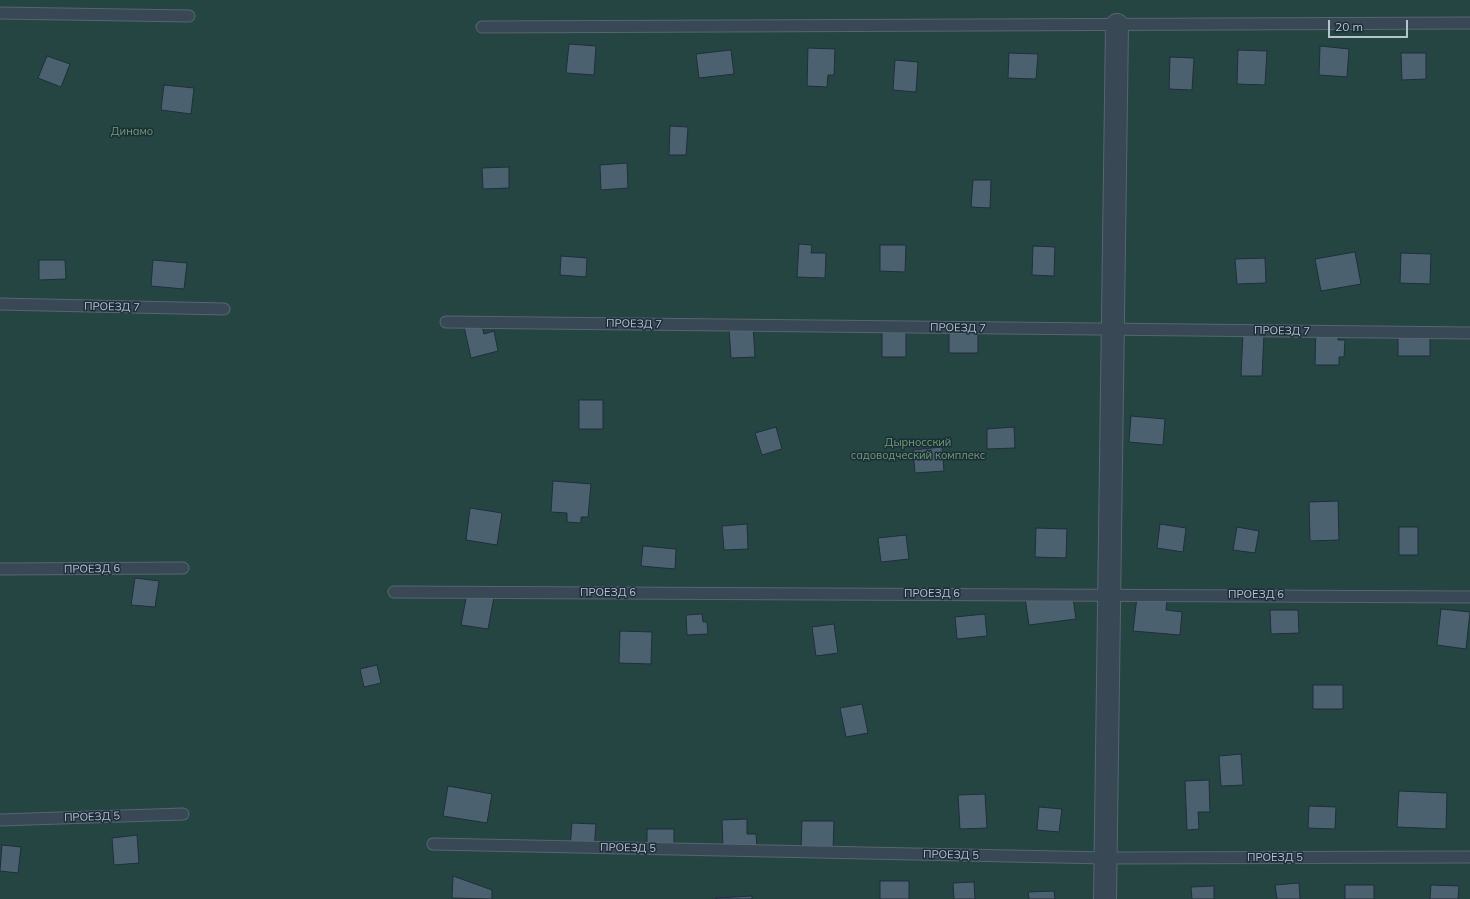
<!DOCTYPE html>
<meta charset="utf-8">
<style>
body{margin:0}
#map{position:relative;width:1470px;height:899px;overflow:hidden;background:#233744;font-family:Mulish,sans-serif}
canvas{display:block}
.scale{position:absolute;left:1328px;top:20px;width:80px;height:18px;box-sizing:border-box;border:2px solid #b5c3cd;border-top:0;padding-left:5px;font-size:12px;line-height:14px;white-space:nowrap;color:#b5c3cd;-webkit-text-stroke:3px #1d2d39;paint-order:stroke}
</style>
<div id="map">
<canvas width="1470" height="899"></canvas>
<div class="scale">20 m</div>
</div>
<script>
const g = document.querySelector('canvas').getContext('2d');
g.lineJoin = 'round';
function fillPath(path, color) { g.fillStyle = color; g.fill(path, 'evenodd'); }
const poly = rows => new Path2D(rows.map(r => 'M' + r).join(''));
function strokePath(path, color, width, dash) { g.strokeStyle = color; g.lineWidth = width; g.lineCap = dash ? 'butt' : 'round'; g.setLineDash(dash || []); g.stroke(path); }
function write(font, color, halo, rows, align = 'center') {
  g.font = font + ' Mulish,sans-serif'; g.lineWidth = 3; g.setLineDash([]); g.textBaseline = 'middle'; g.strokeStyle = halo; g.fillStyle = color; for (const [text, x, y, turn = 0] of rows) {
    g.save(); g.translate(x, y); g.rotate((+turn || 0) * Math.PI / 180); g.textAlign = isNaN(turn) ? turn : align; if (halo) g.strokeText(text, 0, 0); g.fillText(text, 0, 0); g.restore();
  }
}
const green = poly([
 [0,0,1470,0,1470,899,0,899]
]);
const building = poly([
 [569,44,596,46,594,75,566,73,569,44],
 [1320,46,1349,49,1347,77,1319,75,1320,46],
 [808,48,835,49,834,75,828,75,827,87,807,86,808,48],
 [731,50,734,74,699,78,696,54,731,50],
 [1238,50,1267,51,1265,85,1237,84,1238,50],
 [1009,53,1038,54,1036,79,1008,78,1009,53],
 [1401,53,1426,53,1426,79,1402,80,1401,53],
 [47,56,70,64,61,87,38,78,47,56],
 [1170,57,1194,58,1192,90,1169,89,1170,57],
 [895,60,918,62,916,92,893,90,895,60],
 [164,85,194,88,191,114,161,110,164,85],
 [670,126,688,127,686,155,669,155,670,126],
 [627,163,628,188,601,190,600,165,627,163],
 [509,167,509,188,483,189,482,168,509,167],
 [973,180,991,180,990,208,971,207,973,180],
 [799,244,812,245,811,253,826,253,825,278,797,277,799,244],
 [880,245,906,245,905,272,880,271,880,245],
 [1033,246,1055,247,1054,276,1032,275,1033,246],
 [1355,252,1361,284,1321,291,1315,259,1355,252],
 [1401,253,1431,254,1430,284,1400,283,1401,253],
 [561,256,587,258,586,277,560,275,561,256],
 [1265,258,1266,283,1237,284,1235,259,1265,258],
 [39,260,65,260,66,279,39,280,39,260],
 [153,260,187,263,184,289,151,286,153,260],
 [480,318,484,334,494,331,498,351,471,358,463,322,480,318],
 [978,322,978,353,949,353,949,323,978,322],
 [753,326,755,357,731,358,729,328,753,326],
 [1316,326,1338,326,1338,340,1345,340,1344,357,1339,357,1339,365,1315,365,1316,326],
 [882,331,906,331,906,357,882,357,882,331],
 [1398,332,1430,332,1430,356,1398,356,1398,332],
 [1243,333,1264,334,1262,376,1241,376,1243,333],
 [579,400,603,400,603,429,579,429,579,400],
 [1131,416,1165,419,1163,445,1129,442,1131,416],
 [776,427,782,449,762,455,755,433,776,427],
 [1014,427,1015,448,987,449,987,429,1014,427],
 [942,447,944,471,915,473,913,450,942,447],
 [553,481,591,484,588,517,581,517,581,523,567,522,567,513,551,512,553,481],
 [1338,501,1339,540,1310,541,1309,502,1338,501],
 [470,508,502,513,497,545,466,540,470,508],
 [747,524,748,549,724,550,722,526,747,524],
 [1160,524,1186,528,1183,552,1157,548,1160,524],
 [1237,527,1259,531,1255,553,1233,550,1237,527],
 [1399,527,1418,527,1418,555,1399,555,1399,527],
 [1036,528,1067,529,1066,558,1035,557,1036,528],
 [906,535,909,559,881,562,878,538,906,535],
 [643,546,676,549,675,569,641,566,643,546],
 [135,578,159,581,155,607,131,605,135,578],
 [1072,591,1076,619,1029,625,1025,597,1072,591],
 [467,593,494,597,488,629,461,625,467,593],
 [1137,597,1167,599,1166,610,1182,612,1180,635,1133,631,1137,597],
 [1441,609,1470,612,1466,649,1437,645,1441,609],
 [1270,610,1298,610,1299,633,1271,634,1270,610],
 [702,614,703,622,707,622,708,634,687,635,686,615,702,614],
 [985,614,987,636,957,639,955,617,985,614],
 [834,624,838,653,816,656,812,627,834,624],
 [620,631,652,632,651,664,619,663,620,631],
 [377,665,381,683,364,687,360,669,377,665],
 [1313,685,1343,685,1343,709,1313,709,1313,685],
 [862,704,868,733,846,737,840,708,862,704],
 [1241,754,1243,785,1221,786,1219,756,1241,754],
 [1209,780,1210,812,1198,812,1199,829,1187,830,1185,781,1209,780],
 [448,786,492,794,487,823,443,816,448,786],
 [1399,791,1447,793,1446,829,1397,827,1399,791],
 [985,794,987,828,960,829,958,795,985,794],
 [1309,806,1336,807,1335,829,1308,828,1309,806],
 [1039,807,1062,809,1059,832,1037,830,1039,807],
 [747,819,747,834,756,834,757,848,723,849,722,820,747,819],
 [802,821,834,821,833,851,801,851,802,821],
 [572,823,596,824,594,850,570,849,572,823],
 [647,829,674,829,674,854,647,854,647,829],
 [137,835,139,863,114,865,112,838,137,835],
 [2,845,21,847,18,873,0,871,2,845],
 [453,876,492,890,492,899,452,898,453,876],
 [880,881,909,881,909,899,880,899,880,881],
 [974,882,975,899,954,899,953,883,974,882],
 [1299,883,1300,899,1277,899,1275,885,1299,883],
 [1345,885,1374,885,1374,899,1345,899,1345,885],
 [1431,885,1459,886,1458,899,1430,899,1431,885],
 [1214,886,1214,899,1192,899,1191,887,1214,886],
 [1054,891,1055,899,1029,899,1028,892,1054,891],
 [752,896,752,899,716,899,716,898,752,896]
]);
const lane = poly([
 [0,13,189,16],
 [482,27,1470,23],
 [0,304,224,309],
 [446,322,1470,333],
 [0,569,183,568],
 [394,592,1470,597],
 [0,820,183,814],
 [433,844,1106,858,1470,857]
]);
const street = poly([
 [1105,899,1117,25]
]);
const parkNames = [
 ["Динамо",132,132],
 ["Дырносский",918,443],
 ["садоводческий комплекс",918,456]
];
const streetNames = [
 ["ПРОЕЗД 7",112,307,1],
 ["ПРОЕЗД 7",634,324,1],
 ["ПРОЕЗД 7",958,328,1],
 ["ПРОЕЗД 7",1282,331,1],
 ["ПРОЕЗД 6",92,569,-1],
 ["ПРОЕЗД 6",608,593],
 ["ПРОЕЗД 6",932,594],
 ["ПРОЕЗД 6",1256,595],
 ["ПРОЕЗД 5",92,817,-2],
 ["ПРОЕЗД 5",628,848,1],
 ["ПРОЕЗД 5",951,855,1],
 ["ПРОЕЗД 5",1275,858]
];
fillPath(green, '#254543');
fillPath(building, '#4c6170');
strokePath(building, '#1f2f3b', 1);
strokePath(lane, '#566671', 13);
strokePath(street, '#566671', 24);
strokePath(lane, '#384854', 11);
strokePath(street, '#384854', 22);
write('11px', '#6aa16d', '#1d2d39', parkNames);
write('11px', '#b5c3cd', '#1d2d39', streetNames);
</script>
